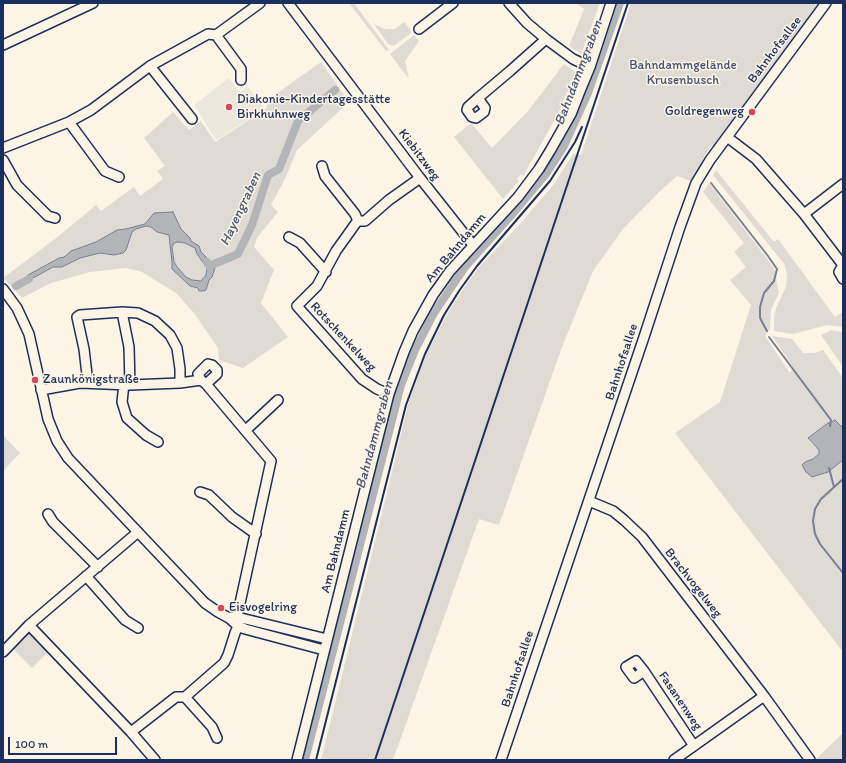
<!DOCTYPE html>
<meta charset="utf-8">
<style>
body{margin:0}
#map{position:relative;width:846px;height:763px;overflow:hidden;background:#fcf5e5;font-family:Itim,sans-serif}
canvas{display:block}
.frame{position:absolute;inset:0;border:4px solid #1b2f5e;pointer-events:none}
.scale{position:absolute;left:8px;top:737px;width:109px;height:18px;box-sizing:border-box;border:2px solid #1b2f5e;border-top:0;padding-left:5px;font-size:12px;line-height:14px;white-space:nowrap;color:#1b2f5e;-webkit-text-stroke:3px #fcf5e5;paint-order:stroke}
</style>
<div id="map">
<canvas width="846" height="763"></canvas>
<div class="frame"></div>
<div class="scale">100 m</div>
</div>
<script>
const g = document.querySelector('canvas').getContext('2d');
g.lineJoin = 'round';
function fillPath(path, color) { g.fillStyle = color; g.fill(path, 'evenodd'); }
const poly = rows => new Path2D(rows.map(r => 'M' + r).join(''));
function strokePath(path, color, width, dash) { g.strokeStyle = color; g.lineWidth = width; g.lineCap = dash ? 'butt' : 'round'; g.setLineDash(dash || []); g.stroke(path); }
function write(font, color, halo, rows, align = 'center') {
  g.font = font + ' Itim,sans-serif'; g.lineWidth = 3; g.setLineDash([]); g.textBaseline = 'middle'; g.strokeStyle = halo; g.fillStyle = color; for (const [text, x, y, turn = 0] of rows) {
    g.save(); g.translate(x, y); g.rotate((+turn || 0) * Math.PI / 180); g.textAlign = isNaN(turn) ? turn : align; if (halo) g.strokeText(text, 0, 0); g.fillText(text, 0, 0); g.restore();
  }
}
const built = poly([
 [229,78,240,92,248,87,265,109,216,140,194,105]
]);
const green = poly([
 [349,3,354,3,389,50,386,51],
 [576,3,600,3,581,54,569,46,584,9],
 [631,3,822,3,715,147,711,146,702,160,705,162,693,182,677,176,659,192,623,229,593,271,562,347,499,525,479,519,393,760,321,760,392,472,408,404,426,355,446,316,461,292,479,267,519,225,554,184,573,154,581,155],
 [404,22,412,32,394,46,388,44,374,24,385,29,395,29],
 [414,35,419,41,405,61,409,79,390,54],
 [321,62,349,102,297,150,285,179,271,205,278,212,257,238,254,247,274,270,261,303,288,337,243,368,219,360,218,348,194,313,176,293,142,272,126,268,90,272,51,283,22,298,3,278,60,235,96,205,101,211,134,187,140,196,163,179,157,171,165,166,144,138,173,112,189,130,201,121,215,142,266,109,269,99],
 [173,212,181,229,190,238,191,241,199,246,201,252,206,257,207,261,216,265,212,277,209,280,206,290,190,286,172,269,172,262,169,235,157,232,151,227,146,226,136,229,132,232,129,240,128,244,123,253,114,255,100,253,78,258,62,267,53,267,24,283,19,284,28,275,59,258,64,257,71,251,96,242,117,230,126,229,145,224,148,219,158,213],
 [564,64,576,72,557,116,523,176,521,174,517,179,519,181,503,199,454,137,471,123,492,148,528,111],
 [716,170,774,242,778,239,835,317,843,312,843,327,827,325,793,334,774,331,774,316,776,308,786,287,787,276,785,265,713,175],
 [709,183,774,268,779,293,771,310,770,329,765,336,790,373,793,367,772,336,792,339,803,353,815,353,823,350,843,378,843,428,835,420,830,423,828,423,808,438,809,441,819,449,820,454,810,461,812,477,831,469,835,465,843,460,843,652,675,433,720,402,751,305,730,280,746,267,734,252,744,243,703,192],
 [178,242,185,243,195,248,197,254,207,268,206,275,201,281,192,280,186,277,178,268,174,262,172,247,174,243],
 [831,330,843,332,843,367,821,335],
 [3,435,20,453,3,471],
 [247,623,314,639,314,642,302,640,247,626],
 [30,632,49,651,32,668,13,649],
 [843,733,843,760,815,760]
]);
const water = poly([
 [173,212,181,229,190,238,191,241,199,246,201,252,206,257,207,261,216,265,212,277,209,280,206,290,203,291,199,291,198,288,190,286,172,269,172,262,169,235,157,232,151,227,146,226,136,229,132,232,126,250,123,253,114,255,100,253,80,258,62,267,53,267,24,283,21,285,19,284,28,275,59,258,64,257,71,251,96,242,117,230,126,229,145,224,154,213,173,212],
 [178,242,185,243,195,248,197,254,207,268,206,275,201,281,192,280,186,277,178,268,174,262,172,247,174,243,178,242],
 [835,420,843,428,843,460,828,472,812,477,806,472,802,465,805,462,813,459,819,454,819,450,808,438,828,423,830,423,835,420]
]);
const stream = poly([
 [711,183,768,256,777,269,774,281,764,293,760,307,760,318,767,331],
 [769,337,831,420,830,426],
 [829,468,834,487],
 [843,479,821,499,815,509,813,521,815,534,820,544,843,573]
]);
const canal = poly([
 [207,262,209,266,238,254,252,225,268,175,279,169,298,121,335,90],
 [16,286,29,279],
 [305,760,401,385,415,350,434,313,465,267,515,211,546,174,564,146,588,93,620,3]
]);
const minor = poly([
 [288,3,420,178,473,245],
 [509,3,527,23,546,39,573,59,590,67],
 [419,29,453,3],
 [216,35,241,69,241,80],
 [3,45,93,3],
 [478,98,485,108,484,112,476,118,472,117,467,110,468,107,478,98,510,71,546,39],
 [192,119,150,66,208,34,216,35,260,3],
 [69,122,105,171,119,177],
 [727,137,756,159,804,214,843,265],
 [3,148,69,122,91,110,150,66],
 [3,160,17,185,48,216,55,218],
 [322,166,325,176,355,214,358,221],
 [804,214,843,184],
 [289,237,300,243,326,272],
 [843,265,839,272,843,279],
 [3,289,17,308,29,334,48,419,57,441,68,458,205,603,218,612,229,618,238,626,245,629,324,650],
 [122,312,129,347,130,385],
 [88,383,84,349,77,317,80,315,122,312,138,313,155,321,170,335,177,348,180,369,180,383],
 [124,384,122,402,127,418,146,435,158,442],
 [206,384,201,380,198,374,208,364,212,365,217,370,217,374,206,384,271,461,237,617],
 [41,390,80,383,130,385,180,383,201,380],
 [389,394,377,389,362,379,297,306,317,286,336,251,356,223,358,221,365,221,389,200,420,178],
 [246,430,278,400],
 [200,492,209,495,232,517,256,534],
 [589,501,613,511,624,520,642,537,764,696,810,760],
 [48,514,53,522,98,567],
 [138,532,29,625,131,732,176,697,185,697,224,663,228,655,235,633,238,626],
 [86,576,125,620,138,628],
 [231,617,237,617,327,639],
 [3,652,29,625],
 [644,671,634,678,626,667,636,661,644,671,694,746],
 [185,697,212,727,217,738],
 [131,732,155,760],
 [297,760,389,394,404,352,413,331,433,295,450,271,518,197,539,169,550,151,571,114,580,91,590,67,611,3],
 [501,760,644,337,680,227,696,183,710,160,826,3],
 [674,760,764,696]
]);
const rail = poly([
 [316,760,406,405,425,354,444,315,459,291,477,266,550,181,575,142,582,127],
 [375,760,628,3]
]);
const markers = [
 [229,107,4,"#d1495b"],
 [752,112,4,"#d1495b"],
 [35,380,4,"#d1495b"],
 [221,608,4,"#d1495b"]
];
const streetNames = [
 ["Bahnhofsallee",775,50,-53],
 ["Kiebitzweg",419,155,53],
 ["Am Bahndamm",456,248,-50],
 ["Rotschenkelweg",343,337,47],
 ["Bahnhofsallee",622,362,-72],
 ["Am Bahndamm",336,551,-76],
 ["Brachvogelweg",693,583,52],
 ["Bahnhofsallee",518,669,-72],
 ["Fasanenweg",680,701,56]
];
const parkNames = [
 ["Bahndammgelände",683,66],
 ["Krusenbusch",683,81]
];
const poiNames = [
 ["Diakonie-Kindertagesstätte",237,100],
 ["Birkhuhnweg",237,115],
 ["Goldregenweg",744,112,"right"],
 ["Zaunkönigstraße",43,380],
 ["Eisvogelring",229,608]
];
const waterNames = [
 ["Bahndammgraben",579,73,-69],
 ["Hayengraben",241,209,-65],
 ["Bahndammgraben",375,435,-75]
];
fillPath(built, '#ece7dc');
fillPath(green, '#dfdbd4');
fillPath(water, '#b2b4b8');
strokePath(water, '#767f94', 1);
strokePath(stream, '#767f94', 2);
strokePath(canal, '#b2b4b8', 8);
strokePath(minor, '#1b2f5e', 12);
strokePath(minor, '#fcf5e5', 9);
strokePath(rail, '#1b2f5e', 2);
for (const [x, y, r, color] of markers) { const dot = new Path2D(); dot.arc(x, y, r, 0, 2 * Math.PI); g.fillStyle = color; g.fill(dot); strokePath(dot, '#fcf5e5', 1.5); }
write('13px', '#1b2f5e', '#fcf5e5', streetNames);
write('13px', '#425176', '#fcf5e5', parkNames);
write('13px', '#1b2f5e', '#fcf5e5', poiNames, 'left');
write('italic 14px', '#485779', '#fcf5e5', waterNames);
</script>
